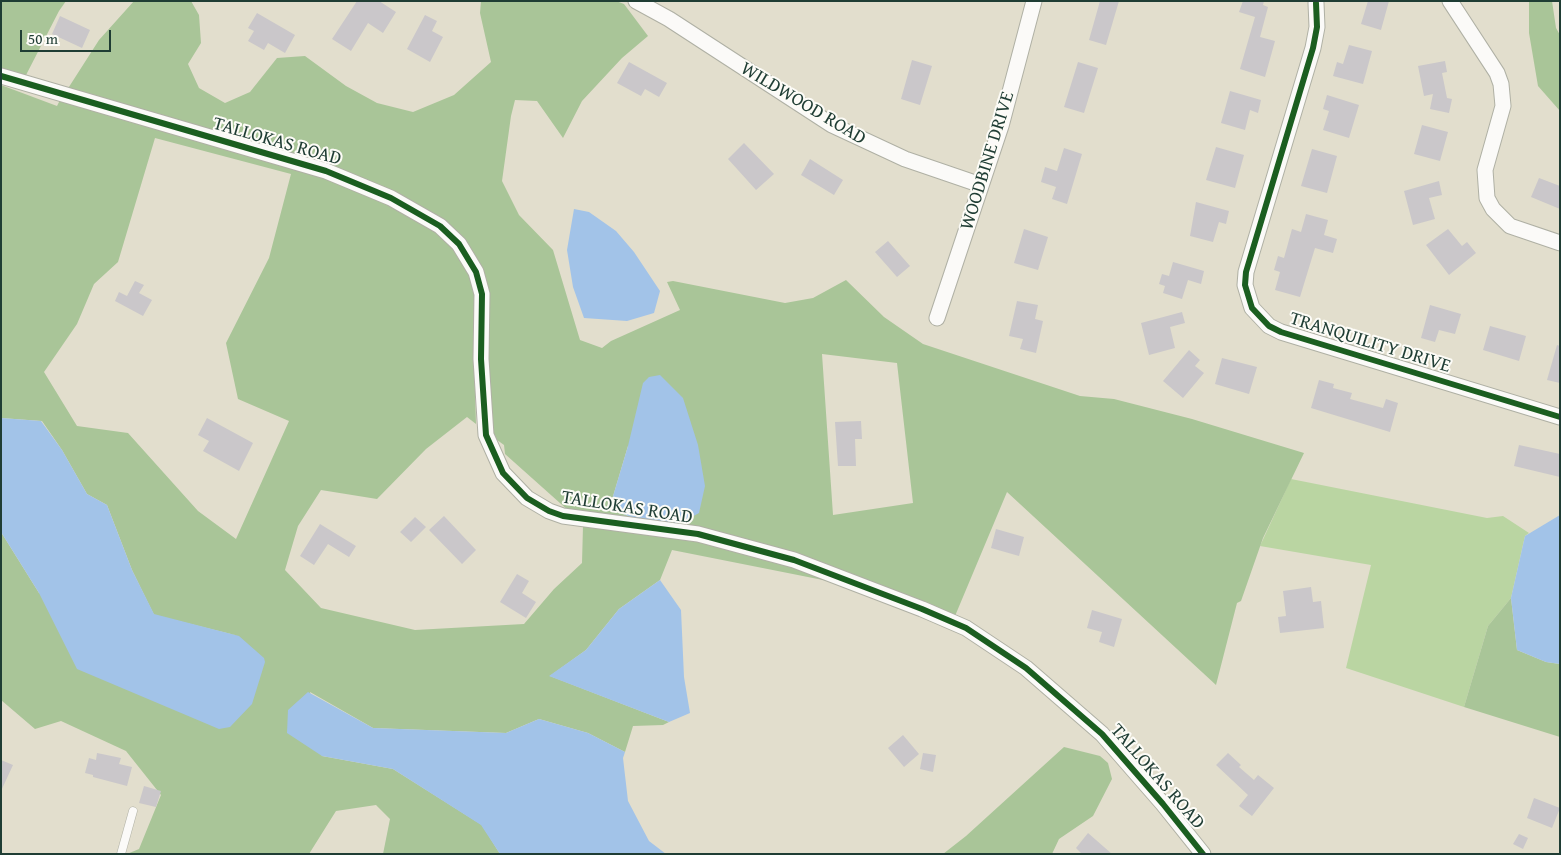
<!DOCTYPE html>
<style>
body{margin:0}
#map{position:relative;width:1561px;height:855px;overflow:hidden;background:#e2decd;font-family:"Gentium Book Plus",serif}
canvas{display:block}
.frame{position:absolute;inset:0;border:2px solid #1f3d34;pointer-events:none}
.scale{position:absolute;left:20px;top:30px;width:91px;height:22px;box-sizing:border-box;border:2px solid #1f3d34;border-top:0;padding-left:6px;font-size:15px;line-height:18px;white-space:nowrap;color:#1f3d34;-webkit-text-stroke:4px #fdfcf7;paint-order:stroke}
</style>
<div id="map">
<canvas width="1561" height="855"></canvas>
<div class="frame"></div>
<div class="scale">50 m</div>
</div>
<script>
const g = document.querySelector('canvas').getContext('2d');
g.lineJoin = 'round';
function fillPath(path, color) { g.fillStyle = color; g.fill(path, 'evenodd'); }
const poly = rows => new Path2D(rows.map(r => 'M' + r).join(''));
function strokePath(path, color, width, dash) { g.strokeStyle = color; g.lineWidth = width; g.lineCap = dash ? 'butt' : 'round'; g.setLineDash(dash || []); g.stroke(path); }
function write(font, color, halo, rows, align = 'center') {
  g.font = font + ' "Gentium Book Plus",serif'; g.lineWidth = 4; g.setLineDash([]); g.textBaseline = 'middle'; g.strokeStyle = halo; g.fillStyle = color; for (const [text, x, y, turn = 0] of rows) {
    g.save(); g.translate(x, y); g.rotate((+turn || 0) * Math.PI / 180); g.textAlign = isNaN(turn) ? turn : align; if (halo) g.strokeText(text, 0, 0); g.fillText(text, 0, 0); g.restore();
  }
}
const green = poly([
 [1291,479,1487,518,1503,516,1529,533,1525,536,1511,598,1488,626,1464,707,1346,668,1371,565,1260,546]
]);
const forest = poly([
 [1,1,66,1,59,11,25,77,1,70],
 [134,1,191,1,199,15,201,43,188,64,199,88,225,103,250,92,277,58,305,56,346,86,377,103,413,112,454,95,491,62,480,13,481,1,616,1,624,4,648,36,622,58,582,101,563,138,537,101,515,100,511,116,502,181,519,215,553,250,580,340,602,348,611,341,680,310,667,282,673,281,785,303,813,298,846,280,884,317,923,344,1080,396,1114,399,1192,419,1304,453,1263,538,1241,601,1237,603,1216,685,1007,492,955,616,796,554,677,525,628,446,611,503,613,510,634,518,664,523,570,512,505,454,504,445,493,437,488,359,489,293,483,271,465,241,393,193,355,175,67,90,99,40],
 [822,354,897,363,913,503,833,515],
 [1529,1,1552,1,1556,28,1560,35,1560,111,1538,86,1529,33],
 [1,85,57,106,60,100,325,177,388,203,436,231,454,248,470,274,475,294,474,358,476,424,467,417,426,449,377,499,321,490,298,526,285,570,321,608,415,630,524,624,554,589,582,563,583,526,697,540,792,566,828,581,672,550,660,580,619,609,586,650,550,676,669,722,663,725,633,726,625,752,588,733,539,719,506,733,373,728,310,692,322,756,393,769,482,825,500,854,383,854,390,819,376,805,336,811,309,854,127,854,139,849,161,795,126,751,61,721,35,729,1,700,1,532,39,593,239,636,154,615,132,570,107,505,87,494,62,450,42,421,1,418],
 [155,138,291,174,269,258,226,343,238,399,289,421,236,539,198,511,128,433,77,426,44,372,77,324,94,284,118,262],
 [1511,598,1517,650,1546,662,1560,664,1560,737,1464,707,1488,626],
 [1064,747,1100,756,1108,763,1112,779,1093,816,1059,839,1052,854,943,854,966,836]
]);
const water = poly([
 [574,209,589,212,616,231,634,252,660,291,654,313,627,321,584,318,573,287,567,250],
 [660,375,683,398,698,445,705,486,699,513,677,525,634,518,613,510,611,503,628,446,643,383,649,377],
 [1,418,41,421,62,450,87,494,107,505,132,570,154,614,239,636,264,658,265,662,252,704,230,727,219,729,77,669,39,593,1,532],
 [1560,515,1560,664,1546,662,1517,650,1511,598,1525,536],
 [660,580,681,610,684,677,690,713,669,722,549,676,586,650,619,609],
 [308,692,373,728,506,733,539,719,588,733,625,752,623,758,628,801,649,841,666,854,500,854,481,825,393,769,322,756,287,733,288,710]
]);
const building = poly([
 [357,1,379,1,396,12,383,33,368,23,351,51,332,39],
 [1100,1,1119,1,1106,45,1089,40],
 [1243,1,1264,1,1263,5,1268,7,1260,37,1275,41,1265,77,1240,69,1255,17,1239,12],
 [1368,1,1389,1,1381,30,1361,24],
 [257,13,295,35,285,53,268,43,264,50,248,41,254,31,248,28],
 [425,15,437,21,432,31,443,37,430,62,407,49],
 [60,16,90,30,82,48,52,34],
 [1349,45,1372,51,1363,84,1333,76,1337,62,1343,64],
 [912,60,932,66,920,105,901,99],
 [1445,61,1447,72,1442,73,1447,98,1452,99,1449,113,1430,109,1433,94,1424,96,1418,66],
 [629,62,667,83,659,97,645,89,641,96,617,83],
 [1078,62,1098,68,1084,113,1064,107],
 [1230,91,1261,100,1258,113,1250,110,1245,130,1221,123],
 [1327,95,1359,105,1349,138,1323,130,1329,111,1323,109],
 [1422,125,1448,132,1440,161,1414,154],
 [744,143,774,174,756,190,728,159],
 [1216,147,1244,155,1235,188,1206,180],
 [1064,148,1082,154,1067,204,1052,199,1056,187,1041,182,1045,167,1057,171],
 [1312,149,1337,156,1327,193,1301,186],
 [810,159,843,180,834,195,801,175],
 [1539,178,1560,186,1560,209,1531,197],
 [1439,181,1442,195,1429,198,1435,219,1413,225,1404,191],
 [1196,202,1229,211,1226,224,1219,222,1213,242,1190,236],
 [1306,214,1328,220,1324,235,1337,239,1333,253,1315,248,1300,297,1275,290,1280,272,1274,270,1278,256,1284,258,1292,229,1301,232],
 [1024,229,1048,237,1038,270,1014,263],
 [1448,229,1462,246,1467,242,1476,253,1449,275,1426,245],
 [888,241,910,266,897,277,875,252],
 [1173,262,1204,271,1201,284,1188,280,1182,299,1163,293,1165,286,1159,284,1162,274,1169,276],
 [135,281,144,285,139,293,152,300,143,316,115,301,119,292,127,296],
 [1017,301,1038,305,1035,319,1043,321,1036,353,1020,349,1023,339,1009,336],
 [1430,305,1461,314,1455,334,1439,330,1435,342,1421,338],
 [1182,312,1185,323,1170,327,1175,348,1149,355,1141,323],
 [1490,326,1526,336,1519,361,1483,350],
 [1557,345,1560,346,1560,383,1547,380],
 [1189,350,1200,360,1195,366,1204,373,1183,398,1163,381],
 [1222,358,1257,367,1249,394,1215,384],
 [1319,380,1334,384,1333,388,1352,393,1350,399,1383,408,1386,399,1398,403,1390,432,1311,408],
 [207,418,253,443,239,471,203,451,209,441,198,435],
 [861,421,862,439,855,439,856,466,838,466,835,422],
 [1519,445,1560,454,1560,477,1514,466],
 [444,516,476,550,462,564,429,530],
 [415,517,426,527,411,542,400,532],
 [320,524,356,546,349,557,328,544,314,565,300,556],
 [996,529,1024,537,1019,556,991,548],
 [517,574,529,581,522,593,536,602,526,618,500,602],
 [1311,587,1313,602,1321,601,1324,628,1280,633,1278,617,1286,616,1283,591],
 [1092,610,1122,619,1114,647,1099,642,1102,632,1087,628],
 [903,735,919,754,904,767,888,748],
 [97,753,121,758,119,764,132,767,127,786,93,777,93,775,85,773,89,758,96,760],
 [923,753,936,755,933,772,920,769],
 [1228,753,1241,765,1239,767,1254,780,1258,775,1274,788,1252,816,1239,806,1248,795,1216,765],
 [1,760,13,765,1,791],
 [144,786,161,791,156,807,139,803],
 [1534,798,1560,808,1552,828,1527,818],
 [1088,833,1112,854,1082,854,1076,848],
 [1519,834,1528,838,1523,849,1513,844]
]);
const lane = poly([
 [121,854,133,811]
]);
const street = poly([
 [636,1,669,19,832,125,905,159,981,185],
 [1450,1,1497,73,1501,84,1503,106,1485,170,1487,198,1493,209,1510,226,1560,243],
 [1316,3,1317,27,1313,48,1246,272,1245,285,1252,308,1269,326,1281,332,1560,417],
 [1,76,326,171,391,198,440,226,459,244,476,272,482,294,481,359,486,435,503,473,527,498,549,511,563,516,698,534,794,560,922,609,966,628,1026,668,1102,734,1163,804,1203,854],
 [937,318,1001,126,1034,1]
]);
const cycleway = poly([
 [1316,3,1317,27,1313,48,1246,272,1245,285,1252,308,1269,326,1281,332,1560,417],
 [1,76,326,171,391,198,440,226,459,244,476,272,482,294,481,359,486,435,503,473,527,498,549,511,563,516,698,534,794,560,922,609,966,628,1026,668,1102,734,1163,804,1203,854]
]);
const streetNames = [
 ["WILDWOOD ROAD",803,104,31],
 ["TALLOKAS ROAD",277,142,16],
 ["WOODBINE DRIVE",988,161,-73],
 ["TRANQUILITY DRIVE",1370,343,17],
 ["TALLOKAS ROAD",627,508,9],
 ["TALLOKAS ROAD",1157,777,49]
];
fillPath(green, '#bad5a2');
fillPath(forest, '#a9c598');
fillPath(water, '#a2c3e8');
fillPath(building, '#cac7ca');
strokePath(lane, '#afb0a4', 9);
strokePath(street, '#afb0a4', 17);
strokePath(lane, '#fbfaf8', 8);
strokePath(street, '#fbfaf8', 15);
strokePath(cycleway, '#1b5e20', 6);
write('19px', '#1f3d34', '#fdfcf7', streetNames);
</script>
